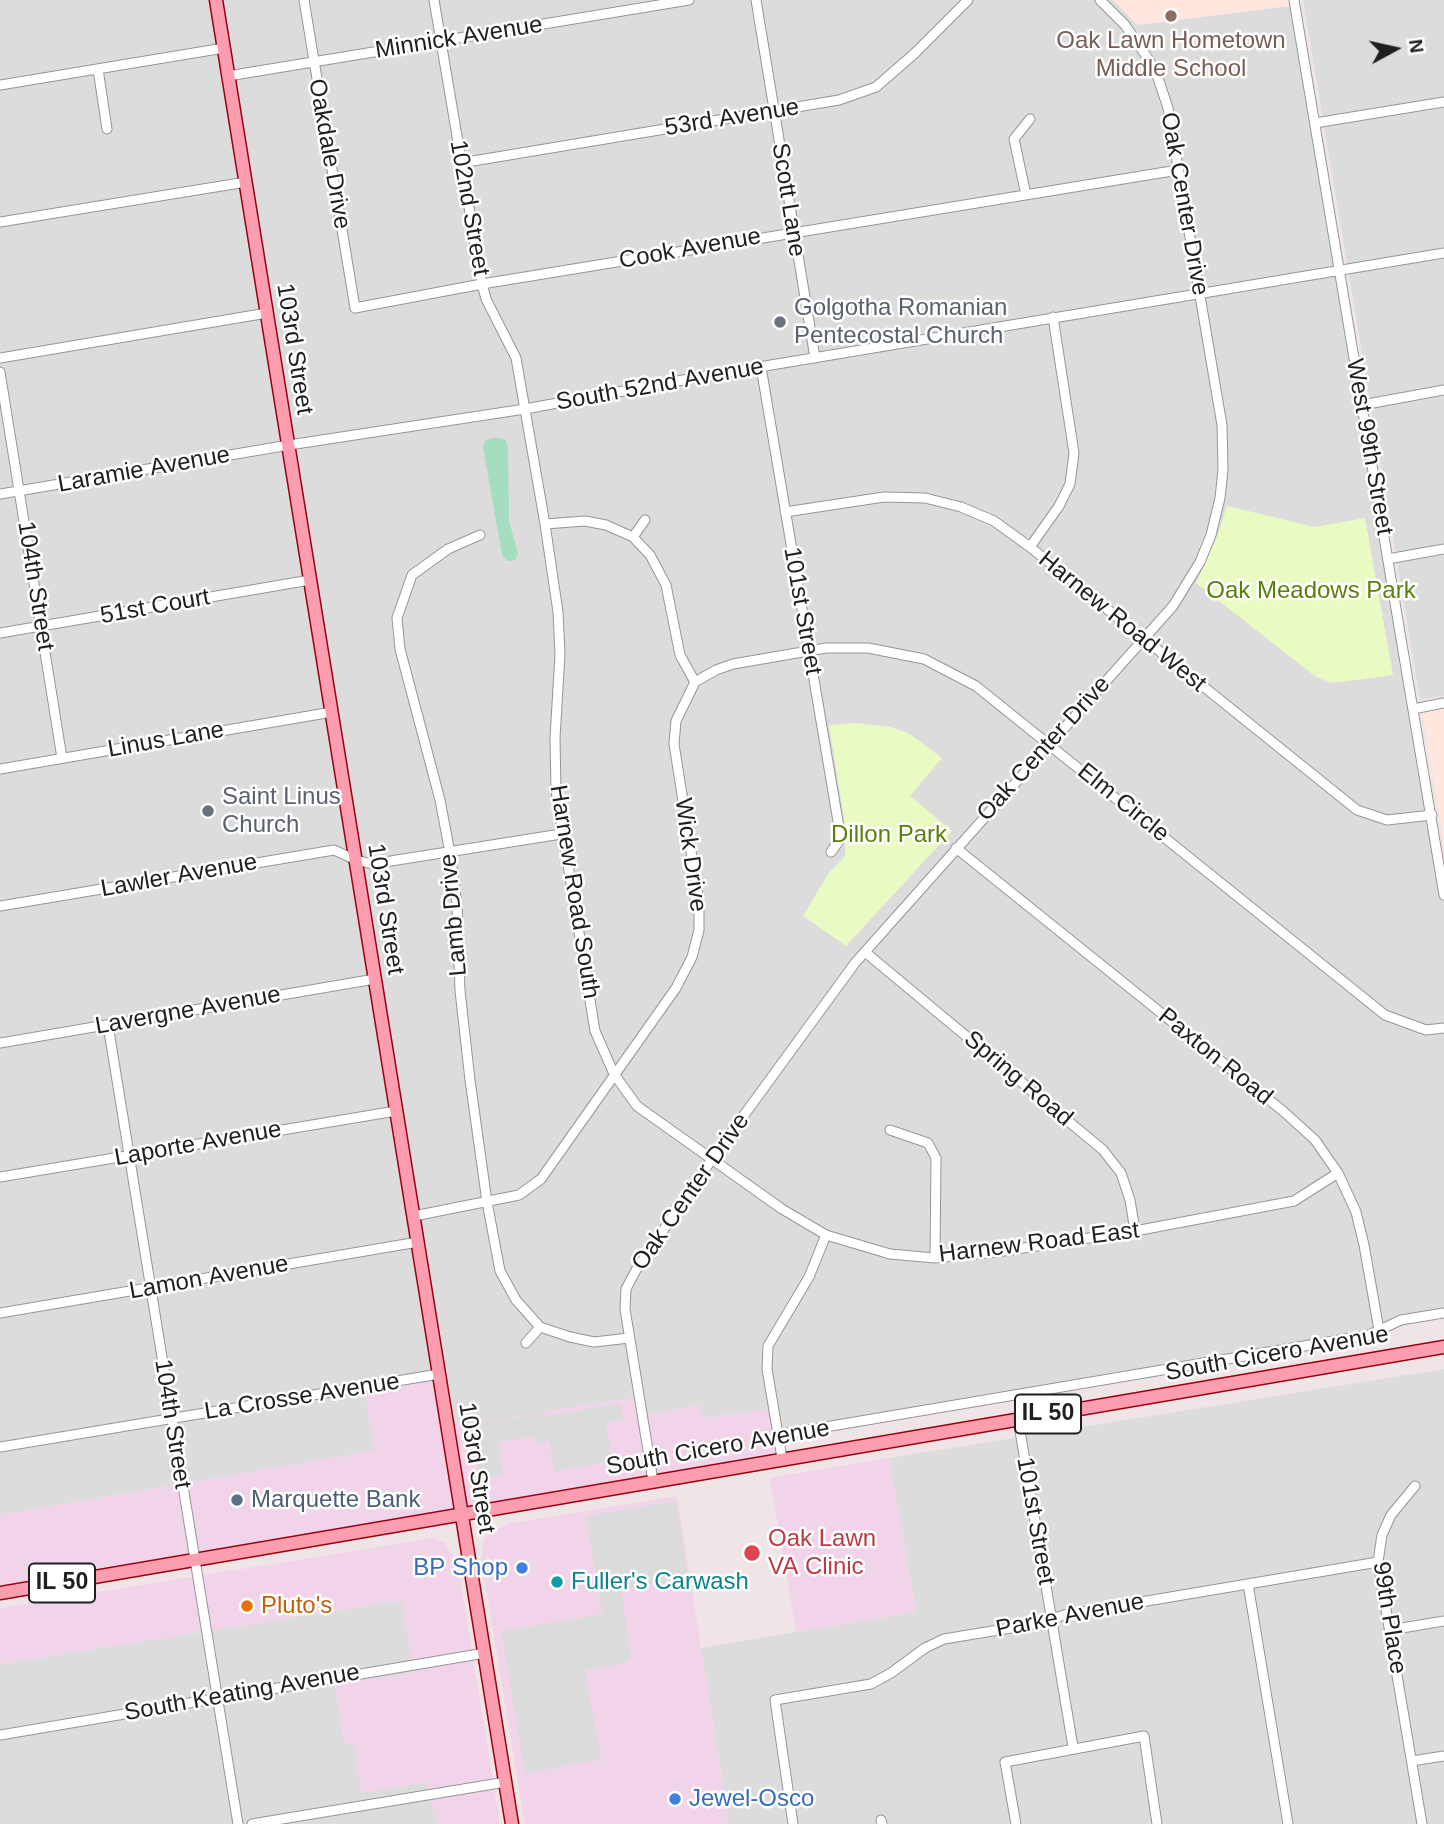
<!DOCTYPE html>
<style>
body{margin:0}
#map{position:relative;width:1444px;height:1824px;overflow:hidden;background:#f0e5e6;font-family:Arial,sans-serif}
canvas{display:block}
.north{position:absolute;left:1360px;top:14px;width:70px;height:70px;-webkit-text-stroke:5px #fff;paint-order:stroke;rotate:82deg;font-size:19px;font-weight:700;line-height:28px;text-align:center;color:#1f1f1f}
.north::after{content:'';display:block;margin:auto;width:24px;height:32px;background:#1f1f1f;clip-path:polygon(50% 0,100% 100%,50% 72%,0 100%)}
</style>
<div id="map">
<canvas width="1444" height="1824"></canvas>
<div class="north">N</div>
</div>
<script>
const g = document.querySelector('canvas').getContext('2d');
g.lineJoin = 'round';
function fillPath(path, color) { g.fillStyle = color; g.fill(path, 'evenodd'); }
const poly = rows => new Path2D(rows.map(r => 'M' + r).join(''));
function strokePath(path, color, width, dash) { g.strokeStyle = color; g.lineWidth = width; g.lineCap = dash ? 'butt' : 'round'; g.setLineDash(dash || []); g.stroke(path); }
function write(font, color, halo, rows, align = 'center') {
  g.font = font + ' Arial,sans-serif'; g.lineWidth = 5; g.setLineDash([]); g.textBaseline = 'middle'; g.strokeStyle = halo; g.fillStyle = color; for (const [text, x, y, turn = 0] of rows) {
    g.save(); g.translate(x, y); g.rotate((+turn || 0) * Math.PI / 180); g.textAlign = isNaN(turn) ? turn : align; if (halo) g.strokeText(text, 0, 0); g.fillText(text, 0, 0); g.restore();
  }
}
const residential = poly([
 [0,0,1294,0,1444,895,1444,1313,1379,1330,778,1435,773,1409,702,1418,699,1405,642,1416,447,1424,374,1451,0,1515],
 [1303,0,1444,0,1444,696,1420,700],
 [1444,1369,1444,1824,729,1824,701,1648,916,1612,889,1458],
 [402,1600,414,1673,335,1685,344,1743,353,1742,427,1782,437,1824,0,1824,0,1664]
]);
const commercial = poly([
 [439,1374,448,1424,468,1424,638,1397,642,1416,700,1405,703,1418,773,1409,782,1458,0,1593,0,1515,374,1451,364,1386],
 [889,1458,916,1612,796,1632,770,1478],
 [677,1496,729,1824,525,1824,481,1559,485,1537,493,1530,511,1523],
 [433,1538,445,1543,458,1566,500,1824,437,1824,427,1782,361,1793,353,1742,344,1744,335,1684,413,1673,402,1600,0,1664,0,1608]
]);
const education = poly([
 [1113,0,1289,0,1290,6,1137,25],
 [1444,708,1444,842,1422,712]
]);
const park = poly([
 [1227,506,1315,527,1365,518,1393,675,1332,683,1316,677,1196,583,1218,534],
 [856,723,891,727,910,734,942,758,910,796,952,831,846,946,803,916,828,874,845,856,845,824,829,725]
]);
const parking = poly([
 [312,722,332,843,244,858,224,737],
 [0,777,19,896,0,899],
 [620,1403,623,1419,606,1423,612,1461,555,1472,549,1441,536,1443,534,1437,498,1442,503,1474,486,1477,482,1472,478,1472,470,1425,543,1413,545,1416],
 [676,1501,688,1579,621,1590,631,1657,626,1663,586,1670,585,1672,601,1760,525,1773,501,1631,602,1614,586,1516]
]);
const water = poly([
 [494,437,506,440,508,448,509,521,518,553,515,560,511,561,507,561,502,555,483,447,485,441]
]);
const minor = poly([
 [304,0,355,308,482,284,1178,170],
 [434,0,482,284,486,299,516,358,545,524,558,612,560,654,555,738,556,791,595,1031,614,1074,637,1106,782,1209,826,1235,890,1254,935,1258,997,1252,1135,1231,1294,1201,1338,1173],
 [756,0,815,358],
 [1294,0,1444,895],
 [98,69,107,129],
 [228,76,689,0],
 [0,85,224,48],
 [1315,123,1444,102],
 [461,163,839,100,876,87,915,53,968,0],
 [1026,195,1014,139,1030,119],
 [0,222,246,182],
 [0,358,267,313],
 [761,367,840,833,839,841,831,852],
 [0,372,62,758],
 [1362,405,1444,390],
 [0,494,289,445,525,409,705,376,1444,253],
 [785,512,884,497,925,498,961,507,994,521,1030,547,1357,810,1387,820,1432,815],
 [480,535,448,549,412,575,397,618,400,649,440,800,450,853,457,905,460,991,470,1080,487,1202,500,1271,516,1300,540,1327,570,1337,594,1342,629,1338],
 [633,537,645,520],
 [1030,547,1059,506,1070,484,1074,453,1053,317],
 [1388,559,1444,549],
 [0,633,310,580],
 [695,682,716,670,733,664,826,648,868,648,924,659,976,686,1385,1015,1426,1030,1444,1028],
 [1413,709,1444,703],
 [0,769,332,712],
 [956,848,1283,1111,1315,1140,1338,1173,1356,1212,1364,1245,1379,1330],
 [0,906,334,850,356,860,372,864,561,834],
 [865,952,1103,1150,1121,1173,1130,1200,1135,1231],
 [108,1025,238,1824],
 [0,1043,375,979],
 [890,1130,928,1143,936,1158,935,1258],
 [0,1177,396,1111],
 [414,1216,519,1195,541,1179,676,988,692,957,699,930,699,902,674,744,676,721,695,682,680,655,666,585,650,555,633,537,606,525,585,521,545,524],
 [0,1313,418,1242],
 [526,1343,540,1327],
 [1018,1419,1073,1747],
 [778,1435,1369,1335,1401,1320,1444,1313],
 [0,1447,439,1374],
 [782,1458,767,1369,768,1346,809,1277,826,1235],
 [653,1481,625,1309,626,1289,636,1270,712,1159,855,963,1173,606,1200,562,1211,535,1220,498,1223,470,1222,425,1168,108,1157,75,1149,60,1125,25,1100,0],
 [1415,1486,1391,1515,1382,1535,1378,1562,1422,1824],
 [1248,1584,1288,1824],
 [1390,1630,1444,1621],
 [0,1735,485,1653],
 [1412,1761,1444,1756],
 [881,1820,882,1824],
 [252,1824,506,1782],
 [793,1824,775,1700,871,1684,891,1673,925,1648,944,1639,1041,1623,1064,1615,1378,1562],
 [1016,1824,1005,1762,1144,1736,1157,1824]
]);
const major = poly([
 [216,0,512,1824],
 [0,1593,1444,1347]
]);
const markers = [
 [1171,16,7,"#8d6e63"],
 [780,322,7,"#6b7280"],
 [208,811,7,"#6b7280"],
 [237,1500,7,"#5c6f8a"],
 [752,1553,9,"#e0444e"],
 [522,1568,7,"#3f7fe0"],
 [557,1582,7,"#0f9aa8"],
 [247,1606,7,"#e8710a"],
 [675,1799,7,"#3f7fe0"]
];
const shields = [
 [1048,1414,66],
 [62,1583,66]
];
const shieldNames = [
 ["IL 50",1048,1414],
 ["IL 50",62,1583]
];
const streetNames = [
 ["Minnick Avenue",459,38,-9],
 ["53rd Avenue",732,118,-9],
 ["Oakdale Drive",329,154,80],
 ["Scott Lane",788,200,81],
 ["Oak Center Drive",1184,204,80],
 ["102nd Street",469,208,80],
 ["Cook Avenue",690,249,-10],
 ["103rd Street",294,349,81],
 ["South 52nd Avenue",660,385,-10],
 ["West 99th Street",1369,447,80],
 ["Laramie Avenue",144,470,-10],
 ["104th Street",35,586,81],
 ["51st Court",155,607,-10],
 ["101st Street",802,611,80],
 ["Harnew Road West",1122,622,39],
 ["Linus Lane",166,740,-10],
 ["Oak Center Drive",1044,749,-48],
 ["Elm Circle",1123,803,39],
 ["Wick Drive",690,855,82],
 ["Lawler Avenue",179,876,-10],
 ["Harnew Road South",574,892,81],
 ["103rd Street",385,909,81],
 ["Lamb Drive",454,915,-95],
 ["Lavergne Avenue",188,1011,-10],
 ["Paxton Road",1215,1057,39],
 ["Spring Road",1018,1079,40],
 ["Laporte Avenue",198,1144,-10],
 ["Oak Center Drive",691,1192,-55],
 ["Harnew Road East",1039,1243,-7],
 ["Lamon Avenue",209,1278,-10],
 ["South Cicero Avenue",1277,1354,-10],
 ["La Crosse Avenue",302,1397,-9],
 ["104th Street",172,1424,81],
 ["South Cicero Avenue",718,1448,-10],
 ["103rd Street",476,1468,81],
 ["101st Street",1035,1521,80],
 ["Parke Avenue",1070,1616,-11],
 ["99th Place",1389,1618,81],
 ["South Keating Avenue",242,1693,-10]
];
const educationNames = [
 ["Oak Lawn Hometown",1171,41],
 ["Middle School",1171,69]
];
const worshipNames = [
 ["Golgotha Romanian",794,308],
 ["Pentecostal Church",794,336],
 ["Saint Linus",222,797],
 ["Church",222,825]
];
const parkNames = [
 ["Oak Meadows Park",1311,591],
 ["Dillon Park",889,835]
];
const serviceNames = [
 ["Marquette Bank",251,1500]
];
const healthNames = [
 ["Oak Lawn",768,1539],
 ["VA Clinic",768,1567]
];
const shopNames = [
 ["BP Shop",508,1568],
 ["Jewel-Osco",689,1799,"left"]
];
const cultureNames = [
 ["Fuller's Carwash",571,1582]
];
const foodNames = [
 ["Pluto's",261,1606]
];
fillPath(residential, '#dddcdd');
fillPath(commercial, '#f1d4e9');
fillPath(education, '#ffe7df');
fillPath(park, '#e9fac2');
fillPath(parking, '#dbdbdb');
fillPath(water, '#a5debf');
strokePath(minor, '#969696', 11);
strokePath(major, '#9a000f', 15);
strokePath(minor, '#fff', 9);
strokePath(major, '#fd9db0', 12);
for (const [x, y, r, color] of markers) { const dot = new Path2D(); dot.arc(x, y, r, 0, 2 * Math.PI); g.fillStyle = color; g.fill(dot); strokePath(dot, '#fff', 2.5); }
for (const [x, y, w] of shields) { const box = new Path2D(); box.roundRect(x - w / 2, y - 19.5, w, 39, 5); g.fillStyle = '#fff'; g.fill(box); strokePath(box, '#1f1f1f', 2); }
write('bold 23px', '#1f1f1f', null, shieldNames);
write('24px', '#1f1f1f', '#fff', streetNames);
write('24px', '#785e54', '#fff', educationNames);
write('24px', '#5b616d', '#fff', worshipNames, 'left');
write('24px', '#5b800a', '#fff', parkNames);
write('24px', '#4e5e75', '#fff', serviceNames, 'left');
write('24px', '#be3a42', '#fff', healthNames, 'left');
write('24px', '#366cbe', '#fff', shopNames, 'right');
write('24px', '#0d838f', '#fff', cultureNames, 'left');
write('24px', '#c56008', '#fff', foodNames, 'left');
</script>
